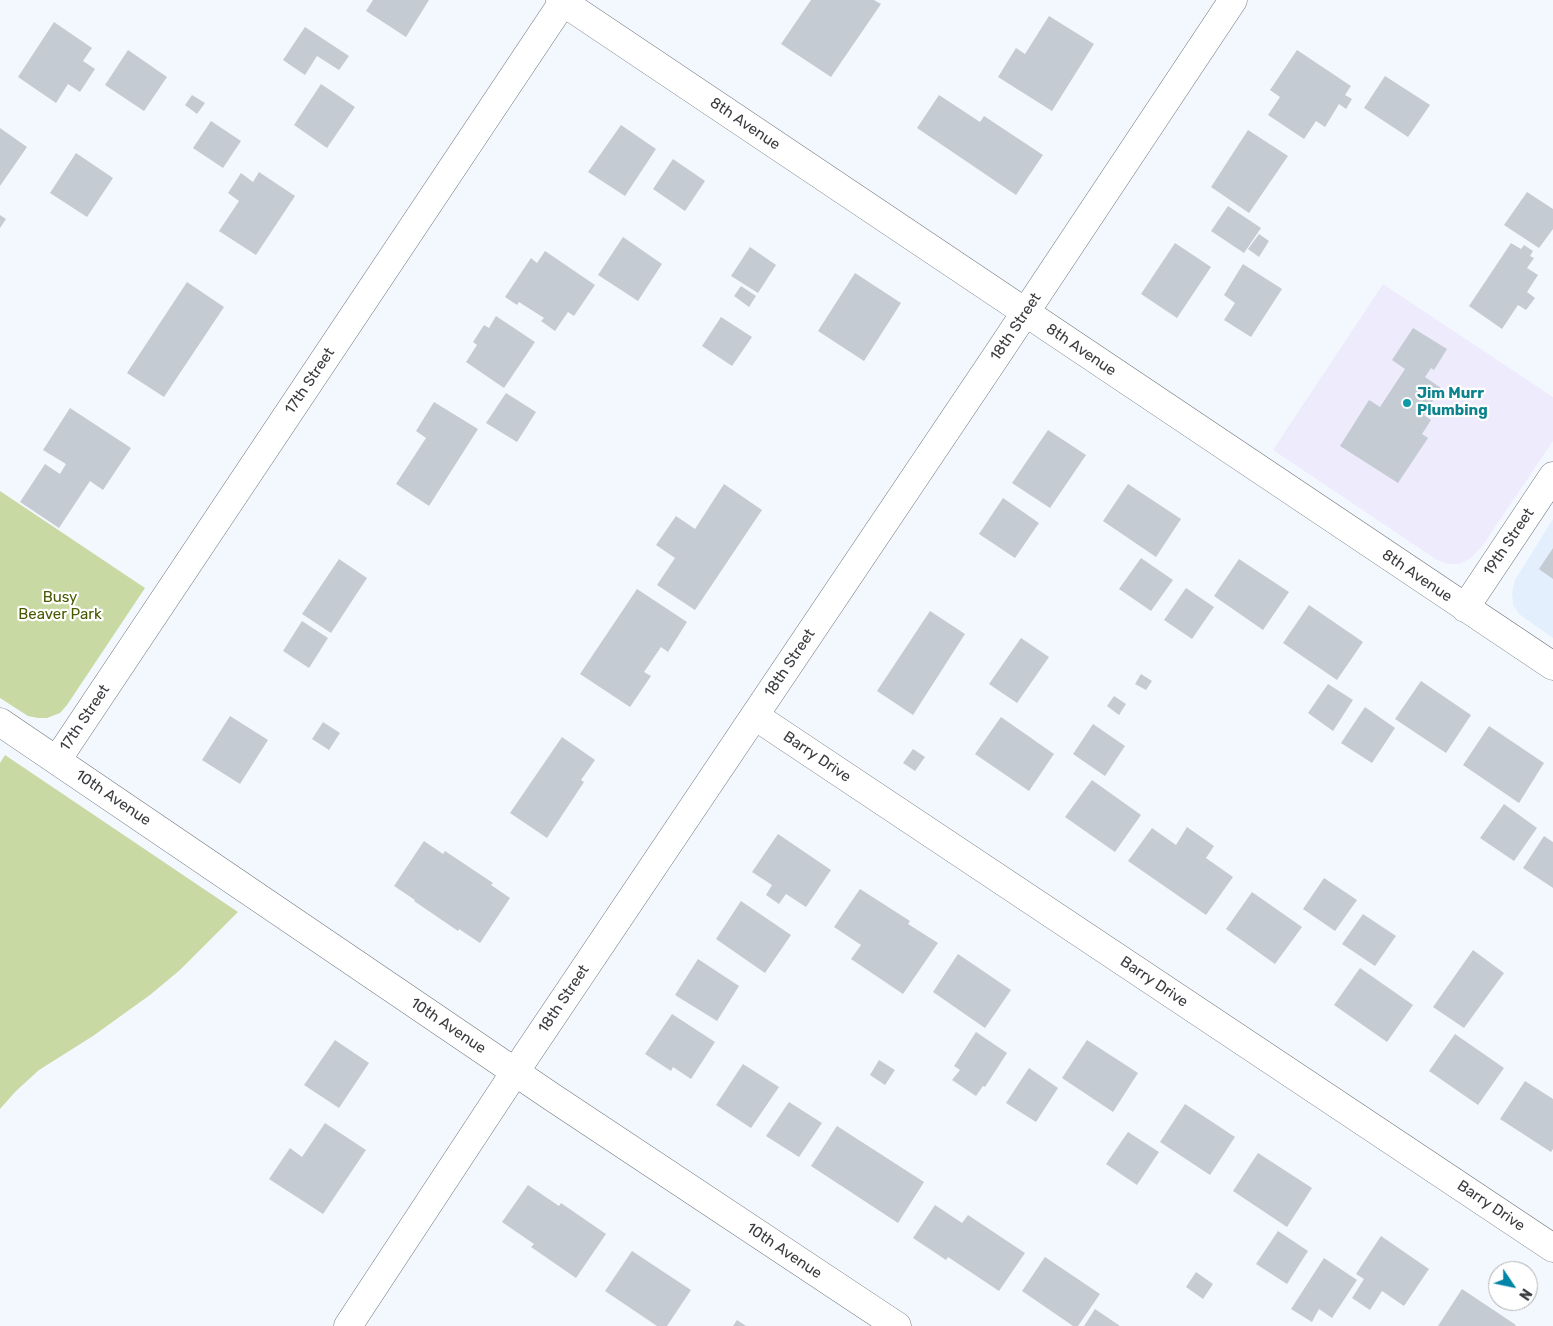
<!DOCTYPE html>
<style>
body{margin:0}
#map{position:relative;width:1553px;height:1326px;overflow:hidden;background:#f3f8fe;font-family:Rubik,sans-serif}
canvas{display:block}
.north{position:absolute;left:1488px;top:1261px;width:50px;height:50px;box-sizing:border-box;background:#fff;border:1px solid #b0b1b2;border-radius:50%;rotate:124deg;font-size:14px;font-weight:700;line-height:20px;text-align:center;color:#3a3c3f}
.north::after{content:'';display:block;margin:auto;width:18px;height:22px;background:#0084a7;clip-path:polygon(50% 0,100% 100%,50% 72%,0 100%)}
</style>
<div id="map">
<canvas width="1553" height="1326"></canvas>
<div class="north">N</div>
</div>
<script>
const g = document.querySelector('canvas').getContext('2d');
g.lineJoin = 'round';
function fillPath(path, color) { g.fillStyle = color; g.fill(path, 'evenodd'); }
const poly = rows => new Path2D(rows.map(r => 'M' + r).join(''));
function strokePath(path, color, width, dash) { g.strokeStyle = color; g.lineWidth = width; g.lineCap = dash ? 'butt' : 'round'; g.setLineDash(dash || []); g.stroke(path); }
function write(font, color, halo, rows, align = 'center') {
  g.font = font + ' Rubik,sans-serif'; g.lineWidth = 4.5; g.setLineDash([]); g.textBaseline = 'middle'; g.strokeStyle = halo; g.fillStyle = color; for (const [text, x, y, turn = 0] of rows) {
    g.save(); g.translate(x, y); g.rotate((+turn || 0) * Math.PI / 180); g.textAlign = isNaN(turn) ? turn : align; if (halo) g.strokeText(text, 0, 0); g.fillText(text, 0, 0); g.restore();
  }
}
const commercial = poly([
 [1383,284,1553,397,1553,441,1481,548,1471,558,1460,564,1448,564,1437,560,1273,450]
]);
const built = poly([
 [1553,519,1553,638,1519,614,1513,605,1512,592,1515,580]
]);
const green = poly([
 [0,491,145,588,67,705,60,713,47,718,38,718,28,716,0,698],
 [5,755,238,912,180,970,150,995,93,1036,39,1070,16,1091,0,1109,0,763]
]);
const building = poly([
 [373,0,429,0,406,37,366,11],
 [811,0,874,0,881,4,831,77,781,44],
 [1049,16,1094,44,1052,111,998,77,1016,48,1025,54],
 [54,22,92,48,83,61,95,69,80,92,68,84,56,103,18,77],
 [305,27,349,56,339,70,317,56,305,75,283,60],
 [128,50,167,77,144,111,105,85],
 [1297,50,1351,86,1345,95,1352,99,1346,109,1339,104,1325,127,1316,121,1304,139,1268,115,1280,97,1270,90],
 [1385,76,1430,105,1408,137,1364,108],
 [321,84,355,107,327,148,294,125],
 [192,95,205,103,197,114,185,105],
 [939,95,980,122,984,116,1043,155,1016,195,917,128],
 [211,121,241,141,223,168,193,148],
 [621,125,656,149,625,196,588,172],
 [0,128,27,147,0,186],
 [1248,130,1288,156,1249,213,1211,187],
 [76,153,113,178,87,217,50,193],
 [673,159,705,181,685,211,653,189],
 [259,172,295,196,256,255,219,231,239,201,228,193,241,173,253,182],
 [1527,192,1553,209,1553,229,1539,248,1504,225],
 [1228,206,1261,228,1244,253,1211,231],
 [0,215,6,219,0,228],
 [1259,234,1269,241,1259,257,1248,249],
 [623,237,662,264,638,301,598,275],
 [1175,243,1211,267,1177,318,1141,294],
 [1511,243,1521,249,1524,245,1533,251,1530,256,1534,258,1527,268,1538,275,1527,292,1535,298,1526,310,1518,305,1502,329,1469,306],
 [750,247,776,265,758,293,731,276],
 [545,251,595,285,574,316,568,312,555,331,541,321,544,318,519,302,517,305,505,297,531,258,537,263],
 [1243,264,1282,289,1251,337,1224,320,1235,303,1224,295],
 [855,273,901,303,864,361,818,331],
 [187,282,224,307,164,397,127,373],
 [741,286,756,296,749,307,734,296],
 [496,316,535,342,504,388,466,362,477,345,473,342,484,325,489,328],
 [721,317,752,337,732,366,702,346],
 [1413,328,1447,349,1434,370,1431,368,1425,377,1441,388,1424,415,1431,420,1422,434,1428,438,1398,483,1340,446,1369,400,1380,407,1405,369,1392,360],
 [506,393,536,412,517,442,486,423],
 [434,402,478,429,429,506,396,484,426,438,416,431],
 [70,408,131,448,103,490,90,481,59,528,20,502,45,464,60,474,66,464,43,450],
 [1048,430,1086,455,1050,508,1012,483],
 [724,484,762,510,695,610,657,585,675,558,656,545,676,516,695,529],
 [1128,484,1181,519,1156,557,1103,521],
 [1003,498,1039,523,1015,558,979,534],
 [1553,548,1553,579,1539,569],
 [1141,558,1173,580,1151,611,1119,589],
 [339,559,367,578,331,633,302,614],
 [1239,559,1289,592,1263,630,1214,596],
 [1186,588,1214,607,1192,639,1164,620],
 [637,589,687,622,668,652,661,647,644,672,651,676,630,707,580,674],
 [1309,605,1363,642,1337,680,1283,643],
 [930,611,965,634,913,715,877,691],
 [302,621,328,638,309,668,283,651],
 [1021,638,1049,657,1017,703,989,684],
 [1141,674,1152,681,1146,690,1135,684],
 [1421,681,1471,715,1446,753,1395,719],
 [1328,684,1353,700,1333,731,1308,713],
 [1114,696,1126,704,1119,715,1107,706],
 [1365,707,1395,728,1372,763,1341,743],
 [230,716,268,740,240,784,202,760],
 [1001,717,1054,754,1029,791,975,754],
 [323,722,340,733,329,750,312,739],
 [1093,724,1125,746,1105,776,1073,754],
 [1489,726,1544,763,1519,803,1463,765],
 [562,737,595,760,581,780,584,782,547,838,510,813],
 [913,749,925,757,915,771,903,763],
 [1092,780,1141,815,1115,852,1065,817],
 [1504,804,1537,828,1514,861,1480,838],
 [1187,827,1214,846,1206,858,1233,877,1206,915,1128,861,1152,828,1176,845],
 [778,834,831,870,806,907,786,894,779,904,766,895,772,885,752,872],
 [1544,836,1553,842,1553,888,1523,868],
 [424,841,443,854,445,851,493,883,491,885,510,898,480,943,459,929,458,931,414,901,415,900,394,886],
 [1324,878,1357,900,1335,931,1303,909],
 [860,889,910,921,908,924,938,943,903,994,851,959,861,945,834,927],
 [1252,892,1302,927,1275,964,1226,929],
 [741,901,791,935,765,973,716,939],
 [1363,914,1396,936,1375,966,1342,944],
 [1473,950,1504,973,1464,1028,1433,1007],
 [958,954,1011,990,985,1028,933,992],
 [698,959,739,986,717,1021,675,995],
 [1360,968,1413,1005,1387,1042,1334,1005],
 [672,1014,715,1042,691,1079,673,1067,671,1071,645,1054],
 [976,1032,1007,1053,985,1087,983,1086,976,1096,952,1080,960,1070,954,1066],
 [1455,1034,1504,1068,1478,1105,1429,1071],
 [335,1040,369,1063,339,1108,304,1085],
 [1087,1040,1138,1073,1113,1112,1062,1078],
 [879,1060,895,1070,885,1085,870,1075],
 [743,1064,779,1087,751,1128,716,1105],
 [1029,1068,1058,1088,1036,1122,1006,1103],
 [1525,1081,1553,1099,1553,1149,1551,1152,1500,1119],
 [789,1102,822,1123,799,1157,766,1136],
 [1185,1104,1235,1137,1210,1175,1160,1142],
 [325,1123,366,1150,323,1214,269,1179,290,1148,302,1157],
 [837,1126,924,1182,898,1223,811,1166],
 [1128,1132,1159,1152,1137,1185,1106,1164],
 [1258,1153,1312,1188,1287,1227,1233,1191],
 [528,1185,559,1206,561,1203,606,1234,576,1278,531,1247,534,1244,502,1222],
 [935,1205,962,1223,968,1215,1025,1253,999,1291,948,1257,946,1260,913,1238],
 [1278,1231,1308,1251,1287,1284,1256,1264],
 [1381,1236,1429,1269,1404,1306,1382,1291,1370,1310,1352,1298,1364,1279,1356,1274],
 [632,1251,691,1290,667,1326,657,1326,605,1291],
 [1045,1257,1100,1294,1078,1326,1073,1326,1022,1291],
 [1324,1258,1357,1280,1332,1318,1319,1309,1312,1322,1291,1309],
 [1196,1272,1213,1284,1203,1299,1186,1287],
 [1462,1289,1516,1325,1515,1326,1438,1326],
 [1095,1309,1120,1326,1084,1326],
 [737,1320,746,1326,733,1326]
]);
const minor = poly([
 [560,0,1553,666],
 [1465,608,1553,476],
 [755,716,1553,1248],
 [0,722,552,1097,897,1326],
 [57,760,563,2],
 [348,1326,515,1072,997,355,1233,0]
]);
const markers = [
 [1407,403,5,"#0f9aa8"]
];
const streetNames = [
 ["8th Avenue",745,124,34],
 ["18th Street",1016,327,-56],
 ["8th Avenue",1081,350,34],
 ["17th Street",310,381,-56],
 ["19th Street",1509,542,-56],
 ["8th Avenue",1417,576,34],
 ["18th Street",790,663,-56],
 ["17th Street",85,718,-56],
 ["Barry Drive",817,757,34],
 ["10th Avenue",113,798,34],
 ["Barry Drive",1154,982,34],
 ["18th Street",564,999,-56],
 ["10th Avenue",448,1026,34],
 ["Barry Drive",1491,1206,34],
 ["10th Avenue",784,1251,34]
];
const cultureNames = [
 ["Jim Murr",1417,394],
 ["Plumbing",1417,411]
];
const parkNames = [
 ["Busy",60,598],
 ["Beaver Park",60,615]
];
fillPath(commercial, '#eeebfd');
fillPath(built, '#e3effd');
fillPath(green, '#c9d9a3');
fillPath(building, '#c4cbd2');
strokePath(minor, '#6f767c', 29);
strokePath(minor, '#fff', 28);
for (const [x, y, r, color] of markers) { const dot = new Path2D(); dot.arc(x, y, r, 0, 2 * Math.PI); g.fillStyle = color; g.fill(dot); strokePath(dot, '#fff', 2); }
write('15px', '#3a3c3f', '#fff', streetNames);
write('bold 15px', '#0d838f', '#fff', cultureNames, 'left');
write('15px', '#495900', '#fff', parkNames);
</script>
